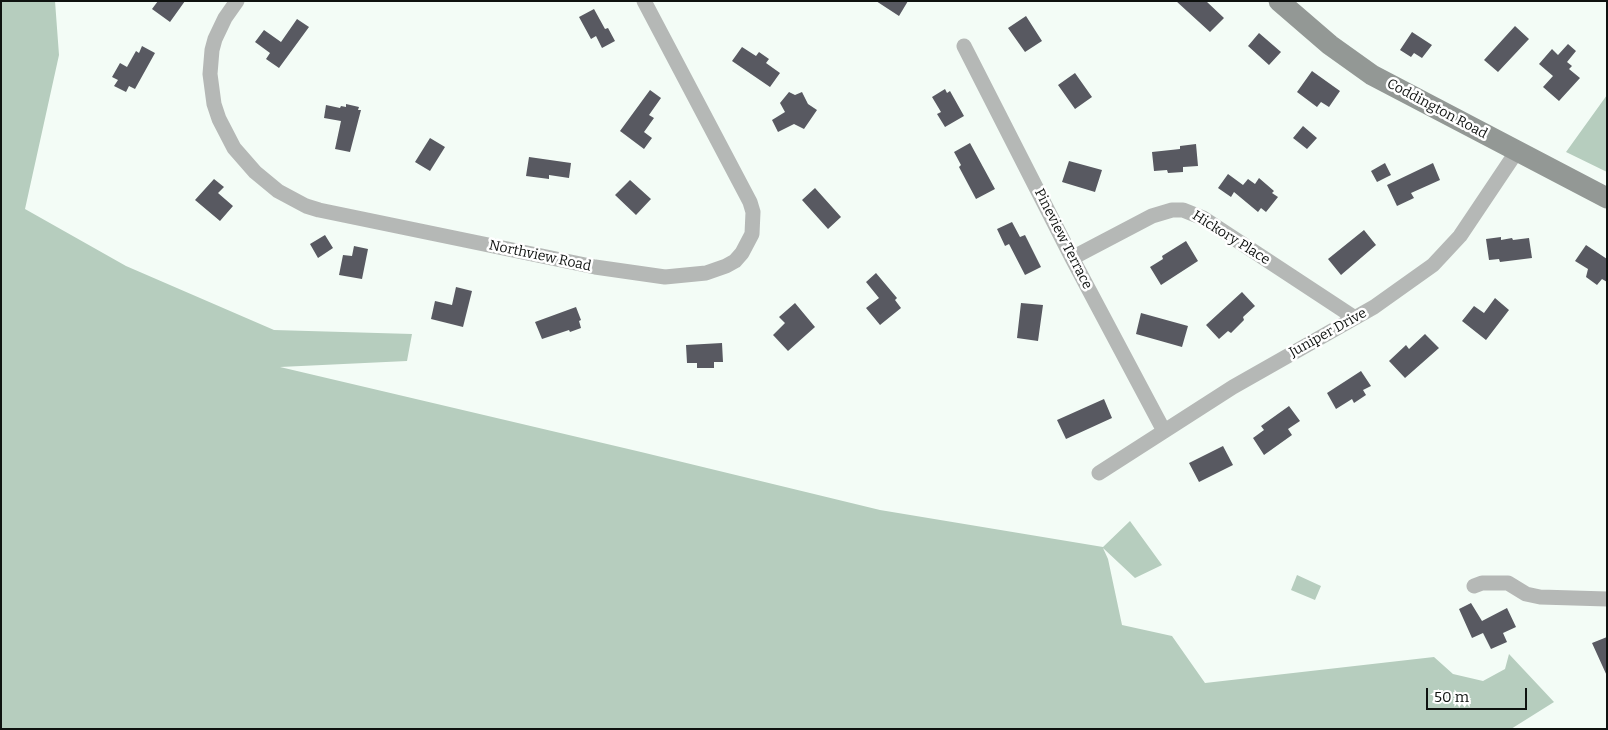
<!DOCTYPE html>
<style>
body{margin:0}
#map{position:relative;width:1608px;height:730px;overflow:hidden;background:#f3fcf6;font-family:Bitter,serif}
canvas{display:block}
.frame{position:absolute;inset:0;border:2px solid #0f1210;pointer-events:none}
.scale{position:absolute;left:1426px;top:688px;width:101px;height:22px;box-sizing:border-box;border:2px solid #0f1210;border-top:0;padding-left:6px;font-size:15px;line-height:18px;white-space:nowrap;color:#0f1210;-webkit-text-stroke:4px #fff;paint-order:stroke}
</style>
<div id="map">
<canvas width="1608" height="730"></canvas>
<div class="frame"></div>
<div class="scale">50 m</div>
</div>
<script>
const g = document.querySelector('canvas').getContext('2d');
g.lineJoin = 'round';
function fillPath(path, color) { g.fillStyle = color; g.fill(path, 'evenodd'); }
const poly = rows => new Path2D(rows.map(r => 'M' + r).join(''));
function strokePath(path, color, width, dash) { g.strokeStyle = color; g.lineWidth = width; g.lineCap = dash ? 'butt' : 'round'; g.setLineDash(dash || []); g.stroke(path); }
function write(font, color, halo, rows, align = 'center') {
  g.font = font + ' Bitter,serif'; g.lineWidth = 5; g.setLineDash([]); g.textBaseline = 'middle'; g.strokeStyle = halo; g.fillStyle = color; for (const [text, x, y, turn = 0] of rows) {
    g.save(); g.translate(x, y); g.rotate((+turn || 0) * Math.PI / 180); g.textAlign = isNaN(turn) ? turn : align; if (halo) g.strokeText(text, 0, 0); g.fillText(text, 0, 0); g.restore();
  }
}
const green = poly([
 [1,1,55,1,59,55,25,209,126,266,274,330,412,334,407,361,280,367,641,452,880,510,1103,547,1130,521,1162,565,1135,578,1103,548,1108,559,1122,625,1172,636,1205,683,1434,657,1453,674,1483,681,1505,669,1509,654,1554,702,1511,729,1,729],
 [1607,95,1607,172,1566,152],
 [1297,575,1321,586,1315,600,1291,590]
]);
const building = poly([
 [158,1,185,1,170,22,152,9],
 [876,1,908,1,899,16],
 [1176,1,1206,1,1224,18,1210,32],
 [594,9,605,29,608,28,615,41,602,48,596,36,591,39,579,17],
 [1026,16,1042,41,1025,52,1008,28],
 [297,19,309,27,279,68,266,59,270,53,255,42,264,30,281,42],
 [1515,26,1529,39,1498,72,1484,60],
 [1412,32,1432,45,1422,58,1414,53,1411,57,1400,50],
 [1259,33,1281,52,1269,65,1248,46],
 [1568,44,1576,51,1567,62,1572,66,1569,69,1580,78,1559,101,1543,87,1553,76,1539,64,1552,49,1558,55],
 [142,46,155,53,135,89,129,86,126,92,114,86,118,80,112,77,120,63,127,67,136,51,139,53],
 [742,47,756,56,759,52,769,59,766,63,780,73,770,87,732,61],
 [1312,71,1340,91,1329,107,1321,102,1317,107,1297,92],
 [1075,73,1092,97,1075,109,1058,85],
 [945,89,947,93,950,91,964,116,945,127,937,114,941,112,932,97],
 [650,90,661,98,649,115,654,118,644,132,652,138,644,149,620,131],
 [789,92,795,95,802,92,808,104,817,110,804,129,794,124,778,132,772,120,785,112,780,103],
 [346,104,359,107,358,110,361,110,350,152,335,149,341,121,324,118,326,105,340,108,341,106,346,107],
 [1303,126,1317,138,1307,149,1293,138],
 [430,138,445,147,430,171,415,162],
 [970,143,995,189,976,199,959,167,961,165,954,152],
 [1196,144,1198,166,1183,167,1183,172,1168,173,1167,170,1154,171,1152,152,1180,149,1180,146],
 [529,157,571,163,569,178,549,175,549,179,526,176],
 [1069,161,1102,170,1095,192,1062,182],
 [1385,163,1391,175,1377,182,1371,171],
 [1433,163,1440,180,1411,193,1414,198,1397,206,1387,185],
 [1228,174,1243,185,1248,179,1255,184,1259,178,1274,191,1272,193,1278,197,1266,212,1261,208,1258,212,1234,192,1231,197,1218,188],
 [214,179,224,187,218,193,233,206,220,221,195,200],
 [630,180,651,199,636,215,615,195],
 [815,188,841,217,828,229,802,200],
 [1012,222,1020,237,1025,235,1041,267,1025,275,1009,244,1005,246,997,229],
 [1364,230,1376,245,1341,275,1328,259],
 [325,235,333,248,318,258,310,244],
 [1501,237,1501,240,1512,238,1513,240,1529,238,1532,258,1500,262,1499,259,1489,260,1486,239],
 [1186,241,1198,261,1161,285,1150,267,1163,259,1162,256],
 [1586,245,1607,259,1607,282,1602,279,1597,285,1586,277,1588,269,1575,261],
 [354,246,368,249,362,279,339,275,343,255,352,256],
 [876,273,897,298,895,300,901,308,880,325,866,308,879,298,866,282],
 [456,287,472,291,463,327,431,319,435,301,452,305],
 [1242,292,1255,306,1243,317,1244,320,1231,333,1228,331,1219,339,1206,325],
 [1495,298,1509,310,1486,340,1462,321,1474,306,1484,313],
 [795,303,815,327,788,351,773,335,785,323,779,317],
 [1021,303,1043,305,1038,341,1017,338],
 [576,307,581,320,579,321,581,328,570,332,569,330,542,339,535,322],
 [1141,313,1188,326,1182,347,1136,334],
 [1425,334,1439,348,1405,378,1389,361,1406,345,1409,349],
 [722,343,723,362,714,362,714,368,697,368,697,363,687,363,686,345],
 [1361,371,1371,386,1363,390,1366,395,1354,403,1352,399,1336,409,1327,393],
 [1104,399,1112,418,1066,439,1057,420],
 [1289,406,1300,421,1288,429,1292,435,1264,455,1253,438,1264,430,1261,426],
 [1223,446,1233,465,1199,482,1189,463],
 [1471,603,1482,621,1507,608,1516,627,1503,633,1507,642,1491,649,1483,633,1472,638,1459,609],
 [1607,637,1607,676,1592,643]
]);
const street = poly([
 [237,1,225,18,215,39,212,50,210,74,214,104,219,119,234,148,255,172,278,191,306,206,319,210,595,267,665,277,706,273,726,266,735,261,742,253,752,234,753,212,750,202,644,1],
 [964,46,1072,258,1164,431],
 [1072,258,1152,216,1172,210,1183,210,1203,218,1355,318],
 [1099,473,1233,387,1374,307,1433,265,1460,236,1517,151],
 [1474,586,1482,583,1508,583,1526,594,1540,597,1607,599]
]);
const secondary = poly([
 [1279,1,1330,45,1372,75,1607,198]
]);
const streetNames = [
 ["Coddington Road",1437,109,28],
 ["Hickory Place",1231,238,32],
 ["Pineview Terrace",1063,239,63],
 ["Northview Road",540,256,12],
 ["Juniper Drive",1328,333,-29]
];
fillPath(green, '#b6cdbe');
fillPath(building, '#585961');
strokePath(street, '#b5b8b6', 15);
strokePath(secondary, '#939895', 21);
write('14px', '#0f1210', '#fff', streetNames);
</script>
